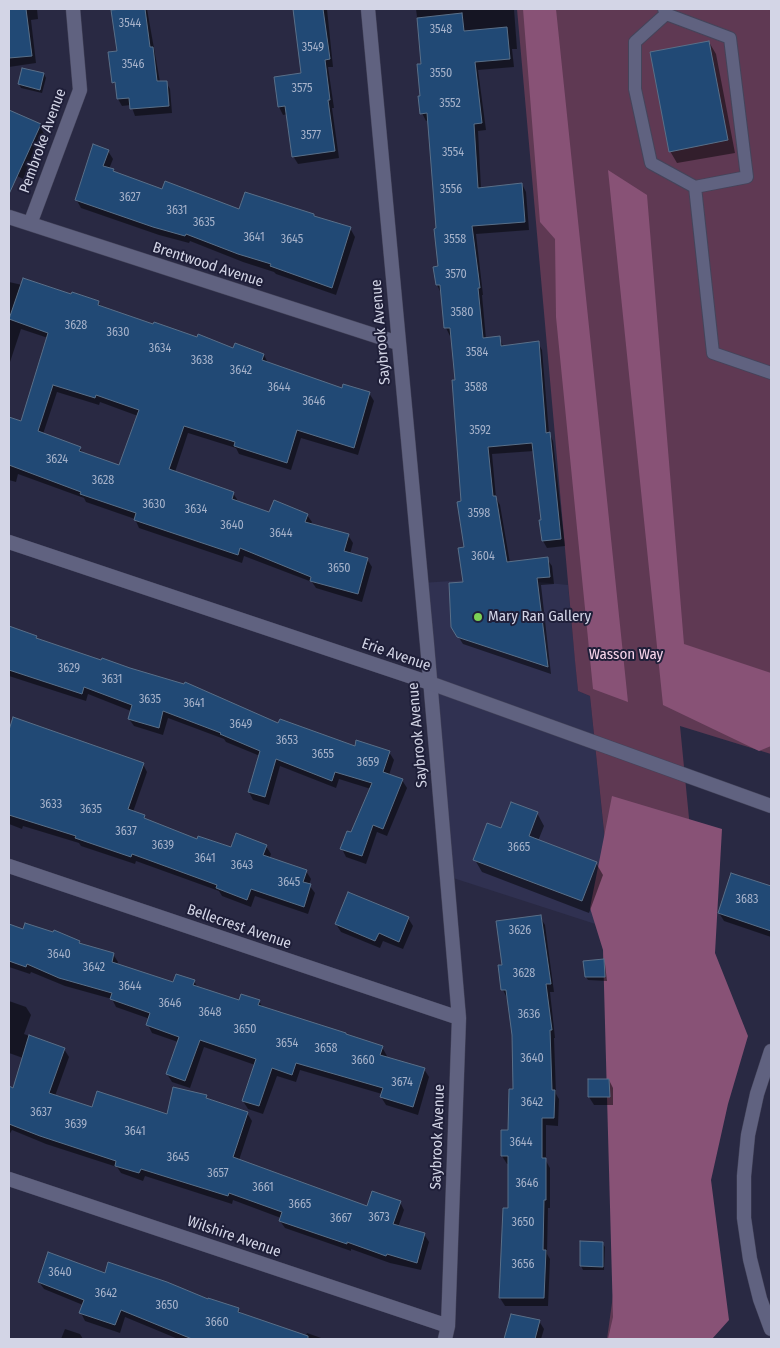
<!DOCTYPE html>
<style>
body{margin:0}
#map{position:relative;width:780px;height:1348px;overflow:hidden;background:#292943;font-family:"Fira Sans Condensed",sans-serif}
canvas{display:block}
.frame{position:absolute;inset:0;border:10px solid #d3d5e6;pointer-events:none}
</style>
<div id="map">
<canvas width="780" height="1348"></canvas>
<div class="frame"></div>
</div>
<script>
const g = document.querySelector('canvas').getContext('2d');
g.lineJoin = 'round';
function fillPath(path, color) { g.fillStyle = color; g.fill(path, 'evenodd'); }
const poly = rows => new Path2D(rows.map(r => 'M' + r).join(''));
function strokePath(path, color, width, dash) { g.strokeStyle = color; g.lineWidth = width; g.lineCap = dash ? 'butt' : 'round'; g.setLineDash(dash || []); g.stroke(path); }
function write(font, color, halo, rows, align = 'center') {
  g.font = font + ' "Fira Sans Condensed",sans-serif'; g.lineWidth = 4; g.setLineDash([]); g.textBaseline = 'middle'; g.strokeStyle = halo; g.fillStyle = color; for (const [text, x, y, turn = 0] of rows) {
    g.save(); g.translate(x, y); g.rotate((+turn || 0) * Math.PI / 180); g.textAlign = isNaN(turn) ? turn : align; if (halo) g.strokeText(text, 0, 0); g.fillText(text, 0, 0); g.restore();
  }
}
const built = poly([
 [498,578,568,585,578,691,590,696,614,930,447,876,421,583]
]);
const green = poly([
 [517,9,771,9,771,754,680,726,696,890,689,1339,607,1339,615,1281,611,899,590,696,578,691,575,661]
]);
const forest = poly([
 [523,9,556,9,628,702,593,689,556,317,555,239,540,222],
 [608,170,647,195,684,644,771,673,771,746,759,751,663,705],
 [612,796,722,829,715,953,748,1036,728,1104,711,1180,729,1320,712,1339,608,1339,613,1317,603,950,590,908]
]);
const shadow = poly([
 [9,9,37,9,38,19,31,20,36,63,9,67],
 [112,9,147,9,160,82,166,82,170,89,172,113,135,116,131,105,122,106,118,99,117,89,114,82,118,52],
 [295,9,327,9,333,67,328,67,334,108,332,108,339,158,298,164,293,156,288,114,283,115,279,107,302,74],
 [416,9,514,9,517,49,512,49,514,67,478,70,486,130,478,131,481,188,522,184,526,192,529,230,476,234,483,295,482,295,486,339,499,338,504,347,538,343,542,350,549,433,553,441,565,546,547,548,543,541,543,521,534,451,492,454,496,498,500,505,510,563,547,559,552,566,554,584,541,585,551,674,463,644,452,627,464,583,465,548,457,381,452,335,450,336,446,328,441,293,437,285,435,268,440,267,429,120,426,121,422,113,423,65],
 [709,42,716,54,735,153,677,163,670,151],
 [44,74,46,78,42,93,21,88,19,84],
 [9,119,40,125,44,134,23,179,9,172],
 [108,151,113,159,109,169,113,170,115,173,163,190,239,211,313,215,315,217,350,228,355,237,336,295,276,274,274,272,243,262,190,241,189,243,159,235,81,208,76,199],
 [9,282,98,302,102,308,234,350,264,355,268,363,343,390,369,393,374,401,358,455,301,438,291,470,239,454,236,448,188,433,175,472,233,493,238,501,270,514,307,515,312,522,311,524,348,535,353,543,350,554,367,559,372,567,362,602,316,588,312,582,244,556,242,563,139,528,135,519,86,502,84,498,18,474,16,482,9,480,9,418,22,422,48,338,21,329,9,365],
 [57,392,99,405,100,402,138,416,119,467,83,454,80,448,43,434],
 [9,627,37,639,279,725,355,747,389,752,394,760,389,775,402,780,407,788,387,836,377,832,366,864,346,857,342,849,351,833,371,789,339,779,336,788,280,766,269,805,253,800,249,792,260,756,226,742,224,739,168,718,163,735,134,726,129,719,131,711,88,694,86,701,9,676],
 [14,718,143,764,147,772,133,812,144,816,147,821,198,840,232,848,266,846,271,854,269,859,306,871,311,879,309,885,315,893,308,914,255,896,251,907,222,896,219,891,136,861,135,864,81,846,79,843,23,826,22,829,9,824,9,759,14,745,9,738,9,734],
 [537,813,544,826,538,841,596,863,603,875,589,913,482,872,475,860,502,830],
 [732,874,771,887,771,937,724,921,719,913],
 [540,917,545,925,554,992,550,992,555,1038,554,1038,556,1094,559,1099,558,1126,546,1125,546,1161,550,1168,550,1208,548,1208,547,1254,550,1259,548,1306,505,1306,500,1298,505,1209,510,1209,509,1164,507,1164,502,1156,509,1132,514,1090,513,1034,507,998,503,990,504,966],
 [408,918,413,926,403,949,383,941,380,948,341,932,336,924],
 [9,925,24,930,79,942,81,945,113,954,118,962,117,965,174,984,194,981,198,988,240,1001,259,1001,263,1008,382,1047,387,1056,386,1058,424,1069,429,1077,418,1115,386,1105,381,1097,382,1094,300,1070,296,1082,277,1076,263,1114,248,1109,243,1101,255,1065,204,1047,190,1088,172,1082,167,1074,178,1042,152,1033,148,1025,150,1019,116,1007,112,999,65,986,31,972,30,974,9,967],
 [603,960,605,964,607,981,588,980,586,977],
 [9,1001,26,1007,31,1015,24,1034,64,1049,69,1057,55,1096,93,1108,168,1115,206,1096,208,1100,247,1113,252,1121,239,1160,368,1207,400,1202,404,1210,398,1227,424,1234,429,1242,421,1270,390,1263,351,1249,351,1251,285,1228,280,1221,281,1218,233,1200,232,1204,145,1176,143,1181,121,1173,117,1167,46,1144,12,1130,9,1135,9,1088,13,1090,23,1058,9,1053],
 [609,1080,613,1088,613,1105,594,1105,589,1097],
 [602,1243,605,1247,604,1270,583,1270,581,1266],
 [106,1275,238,1309,242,1315,306,1336,307,1333,324,1339,178,1339,125,1317,120,1333,85,1321,81,1313,83,1305,44,1289,39,1282],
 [512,1315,539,1321,544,1329,541,1339,506,1339],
 [65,1329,80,1334,83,1339,61,1339]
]);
const building = poly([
 [9,9,26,9,32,56,9,58,9,9],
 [123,9,145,9,150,47,153,47,157,81,167,81,169,106,130,109,129,98,117,99,115,82,112,83,108,52,117,51,111,10,123,9],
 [293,9,323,9,330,59,325,60,330,100,328,100,335,151,292,157,285,106,278,107,274,77,301,73,293,9],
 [462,13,464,31,507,27,510,59,475,62,482,123,474,124,478,188,522,183,525,222,472,226,480,288,478,288,483,338,500,336,501,346,539,341,546,433,550,432,561,539,542,541,539,520,541,520,532,443,488,447,493,496,496,496,507,562,548,557,550,577,537,578,548,667,457,637,451,627,449,583,463,582,458,548,464,547,457,502,461,501,452,380,455,380,450,328,444,328,440,285,436,285,433,267,438,266,434,229,436,228,427,113,420,114,418,96,420,96,417,64,421,64,417,18,462,13],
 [709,41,728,140,669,152,650,52,709,41],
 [22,68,44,73,40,90,18,84,22,68],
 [9,110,41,124,9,194,9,110],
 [93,144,109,150,103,166,114,169,113,171,162,189,165,181,239,209,245,192,314,214,314,216,351,227,332,288,270,266,271,264,238,254,186,234,185,236,153,227,75,200,93,144],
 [23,278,71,294,72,292,99,301,98,305,153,324,154,322,197,337,198,334,233,348,235,343,264,354,262,360,342,388,343,384,370,392,354,448,297,430,287,463,234,446,235,442,184,426,169,469,234,492,232,499,269,512,274,500,308,514,305,522,349,534,344,551,368,558,358,594,310,581,311,577,240,548,238,555,134,520,136,513,80,494,81,492,9,465,9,417,21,421,48,333,9,319,23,278],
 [53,385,95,398,96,395,139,410,119,465,79,451,81,447,38,431,53,385],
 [9,626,37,636,36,638,101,660,102,658,130,668,184,684,185,682,278,723,280,719,355,746,356,740,390,751,383,772,403,779,383,829,373,825,362,856,340,849,347,831,351,832,372,783,335,772,332,781,276,759,265,797,248,792,260,751,220,734,221,733,163,711,159,728,128,719,132,705,84,687,82,694,9,670,9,626],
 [13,717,144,763,128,809,145,815,144,818,197,839,198,836,231,847,236,833,267,845,263,855,307,870,303,882,311,884,304,907,251,889,247,900,216,888,217,885,132,854,131,857,75,838,76,836,9,815,9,730,13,717],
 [511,802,538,812,529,836,597,862,582,901,473,860,487,823,501,828,511,802],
 [731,873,771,886,771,931,718,913,731,873],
 [348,892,409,917,399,942,379,933,375,941,335,924,348,892],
 [541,915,551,984,546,984,552,1030,550,1030,552,1090,555,1090,554,1118,542,1118,542,1158,546,1158,546,1200,544,1200,543,1250,546,1250,544,1298,499,1298,503,1208,508,1208,508,1156,501,1156,501,1130,508,1130,509,1089,513,1089,512,1035,506,990,501,990,498,965,502,965,496,921,541,915],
 [25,923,53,932,54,930,80,941,79,943,114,953,112,962,173,982,176,974,195,980,193,985,239,1000,241,994,260,1000,258,1005,346,1033,346,1034,383,1046,380,1055,425,1068,413,1107,380,1097,383,1088,296,1063,292,1075,272,1068,259,1106,242,1101,256,1059,200,1040,185,1081,166,1074,179,1037,146,1025,150,1013,110,999,112,993,59,978,27,964,26,967,9,961,9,924,23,929,25,923],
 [604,959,605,977,585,977,583,961,604,959],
 [29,1035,65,1048,49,1093,92,1107,97,1091,167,1114,173,1087,207,1095,206,1098,248,1112,233,1157,367,1206,372,1191,401,1201,393,1224,425,1233,417,1263,387,1254,386,1256,347,1242,347,1244,279,1221,282,1212,229,1193,228,1196,141,1169,139,1173,115,1166,116,1161,40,1136,9,1124,9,1086,13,1088,29,1035],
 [588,1079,609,1079,610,1097,588,1097,588,1079],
 [580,1241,603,1242,603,1267,580,1266,580,1241],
 [48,1252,105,1273,108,1262,167,1282,208,1299,208,1298,239,1308,238,1312,308,1336,308,1339,192,1339,121,1310,115,1325,79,1313,84,1300,38,1282,48,1252],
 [511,1314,540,1320,535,1339,504,1339,511,1314]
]);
const service = poly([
 [664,9,666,14,730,38,747,177,695,187,713,353,771,373],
 [666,14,635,42,635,89,651,163,695,187]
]);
const minor = poly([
 [368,9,427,644,459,1018,448,1326,445,1339],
 [9,217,398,343],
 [30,224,80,90,73,9],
 [9,866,459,1018],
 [771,1051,757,1094,748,1135,744,1176,744,1218,750,1259,760,1299,771,1329],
 [9,1179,448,1326]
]);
const tertiary = poly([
 [9,542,430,683,771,806]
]);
const markers = [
 [478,617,5,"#7cd155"]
];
const numberNames = [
 ["3544",130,24],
 ["3548",441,30],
 ["3549",313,48],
 ["3546",133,65],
 ["3550",441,74],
 ["3575",302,89],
 ["3552",450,104],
 ["3577",311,136],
 ["3554",453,153],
 ["3556",451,190],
 ["3627",130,198],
 ["3631",177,211],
 ["3635",204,223],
 ["3641",254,238],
 ["3645",292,240],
 ["3558",455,240],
 ["3570",456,275],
 ["3580",462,313],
 ["3628",76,326],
 ["3630",118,333],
 ["3634",160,349],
 ["3584",477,353],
 ["3638",202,361],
 ["3642",241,371],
 ["3644",279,388],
 ["3588",476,388],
 ["3646",314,402],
 ["3592",480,431],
 ["3624",57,460],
 ["3628",103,481],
 ["3630",154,505],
 ["3634",196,510],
 ["3598",479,514],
 ["3640",232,526],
 ["3644",281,534],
 ["3604",483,557],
 ["3650",339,569],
 ["3629",69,669],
 ["3631",112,680],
 ["3635",150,700],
 ["3641",194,704],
 ["3649",241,725],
 ["3653",287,741],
 ["3655",323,755],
 ["3659",368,763],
 ["3633",51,805],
 ["3635",91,810],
 ["3637",126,832],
 ["3639",163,846],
 ["3665",519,848],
 ["3641",205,859],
 ["3643",242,866],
 ["3645",289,883],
 ["3683",747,900],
 ["3626",520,931],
 ["3640",59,955],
 ["3642",94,968],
 ["3628",524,974],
 ["3644",130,987],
 ["3646",170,1004],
 ["3648",210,1013],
 ["3636",529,1015],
 ["3650",245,1030],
 ["3654",287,1044],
 ["3658",326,1049],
 ["3640",532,1059],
 ["3660",363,1061],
 ["3674",402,1083],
 ["3642",532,1103],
 ["3637",41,1113],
 ["3639",76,1125],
 ["3641",135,1132],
 ["3644",521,1143],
 ["3645",178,1158],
 ["3657",218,1174],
 ["3646",527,1184],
 ["3661",263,1188],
 ["3665",300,1205],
 ["3673",379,1218],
 ["3667",341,1219],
 ["3650",523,1223],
 ["3656",523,1265],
 ["3640",60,1273],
 ["3642",106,1294],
 ["3650",167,1306],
 ["3660",217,1323]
];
const streetNames = [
 ["Pembroke Avenue",43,141,-70],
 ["Brentwood Avenue",208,265,18],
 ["Saybrook Avenue",381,332,-95],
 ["Erie Avenue",396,655,19],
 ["Saybrook Avenue",418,735,-95],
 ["Bellecrest Avenue",239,927,19],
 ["Saybrook Avenue",438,1137,-88],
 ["Wilshire Avenue",234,1237,19]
];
const poiNames = [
 ["Mary Ran Gallery",488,617]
];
const parkNames = [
 ["Wasson Way",626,655]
];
fillPath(built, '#303151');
fillPath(green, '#5f3953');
fillPath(forest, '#885276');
fillPath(shadow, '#0007');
fillPath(building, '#214975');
strokePath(building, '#596f88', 1);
strokePath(service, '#44445a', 14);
strokePath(minor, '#44445a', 15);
strokePath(tertiary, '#44445a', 15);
strokePath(service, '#606280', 12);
strokePath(minor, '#606280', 14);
strokePath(tertiary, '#606280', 14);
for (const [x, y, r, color] of markers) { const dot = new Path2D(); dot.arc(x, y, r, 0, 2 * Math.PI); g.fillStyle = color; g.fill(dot); strokePath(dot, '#1f1f39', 2); }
write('12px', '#a6b2ca', null, numberNames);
write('15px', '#d3d5e6', '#1f1f39', streetNames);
write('15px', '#d3d5e6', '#1f1f39', poiNames, 'left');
write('15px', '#f6d4ea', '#1f1f39', parkNames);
</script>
